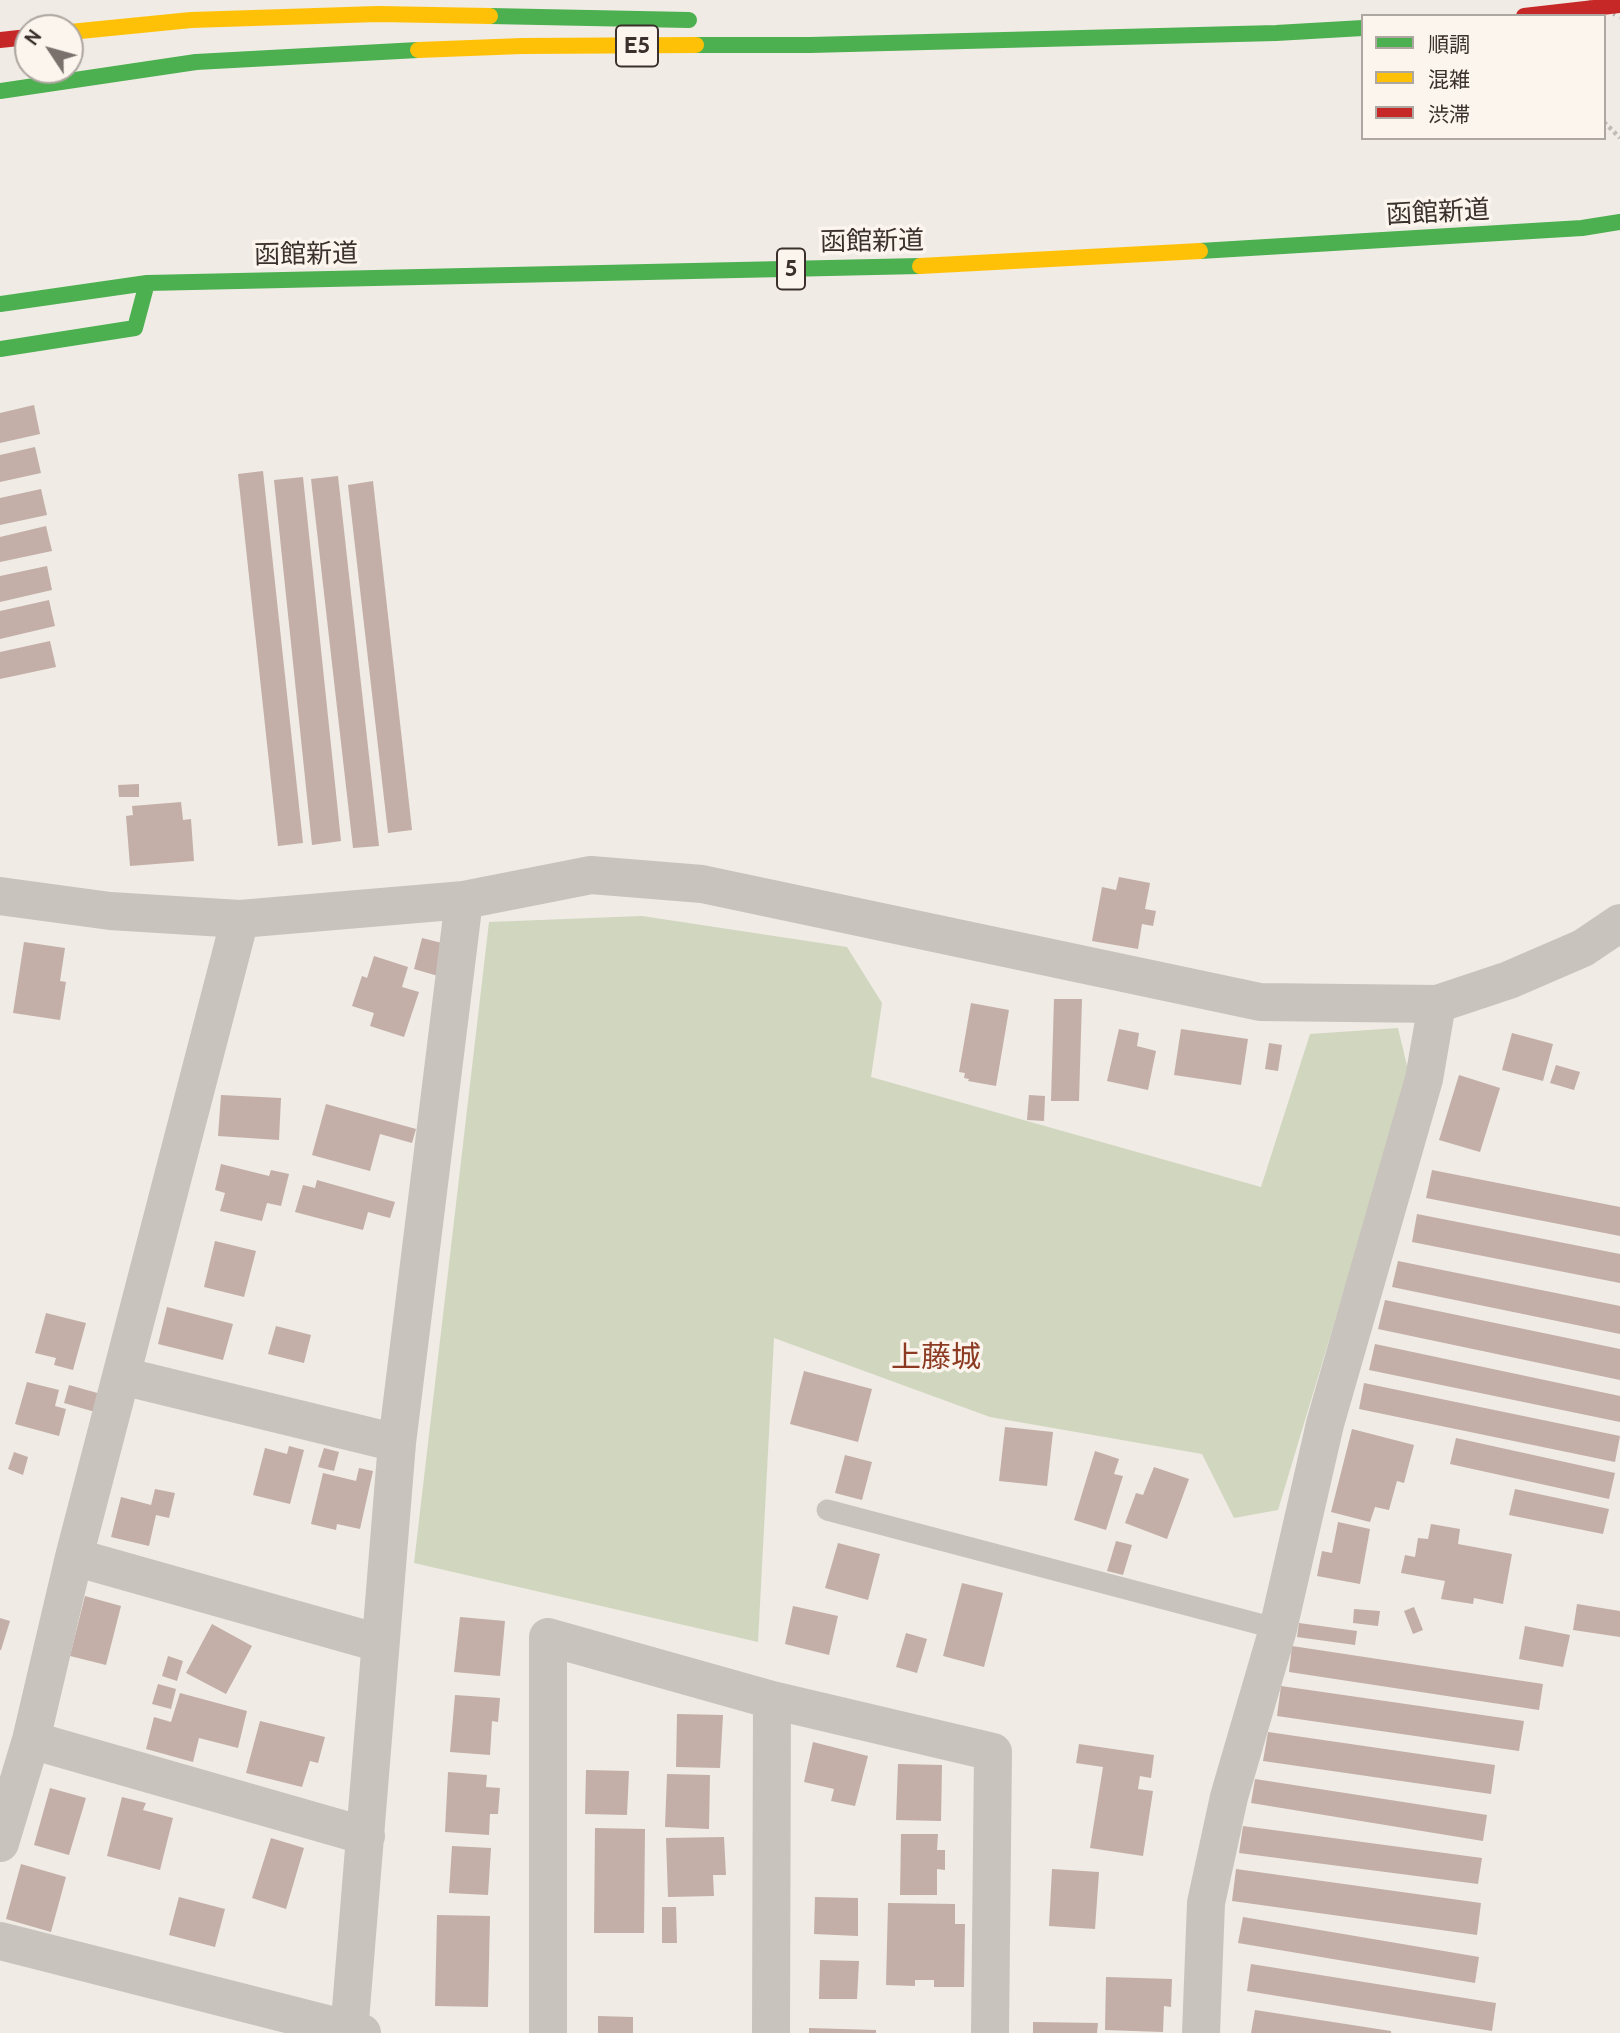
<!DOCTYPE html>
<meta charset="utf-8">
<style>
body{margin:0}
#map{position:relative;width:1620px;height:2033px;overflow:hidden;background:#f0ebe5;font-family:Cabin,"Noto Sans JP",sans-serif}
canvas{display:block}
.legend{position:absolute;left:1361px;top:14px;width:245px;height:126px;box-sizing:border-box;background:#fbf5ee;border:2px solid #aea6a0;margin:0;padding:9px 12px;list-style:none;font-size:21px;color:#3b302b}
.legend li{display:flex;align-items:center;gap:14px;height:35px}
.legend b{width:35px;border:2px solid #aea6a0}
.north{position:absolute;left:14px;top:14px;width:70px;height:70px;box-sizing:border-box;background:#fbf5ee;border:2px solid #aea6a0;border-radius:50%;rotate:306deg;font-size:19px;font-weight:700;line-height:28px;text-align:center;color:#3b302b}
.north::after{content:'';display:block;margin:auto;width:24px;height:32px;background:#7a716c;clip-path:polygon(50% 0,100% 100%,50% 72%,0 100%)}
</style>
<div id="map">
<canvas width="1620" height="2033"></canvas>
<ul class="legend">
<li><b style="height:9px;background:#4caf50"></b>順調</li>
<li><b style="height:9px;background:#ffc107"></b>混雑</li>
<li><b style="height:9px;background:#c62828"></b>渋滞</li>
</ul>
<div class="north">N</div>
</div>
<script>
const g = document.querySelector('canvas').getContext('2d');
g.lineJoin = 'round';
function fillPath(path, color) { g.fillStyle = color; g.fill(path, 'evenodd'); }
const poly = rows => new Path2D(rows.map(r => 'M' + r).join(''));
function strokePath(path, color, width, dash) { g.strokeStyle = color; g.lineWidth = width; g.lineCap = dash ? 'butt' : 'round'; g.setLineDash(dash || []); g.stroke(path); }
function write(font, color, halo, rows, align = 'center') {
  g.font = font + ' Cabin,"Noto Sans JP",sans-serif'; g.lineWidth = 7; g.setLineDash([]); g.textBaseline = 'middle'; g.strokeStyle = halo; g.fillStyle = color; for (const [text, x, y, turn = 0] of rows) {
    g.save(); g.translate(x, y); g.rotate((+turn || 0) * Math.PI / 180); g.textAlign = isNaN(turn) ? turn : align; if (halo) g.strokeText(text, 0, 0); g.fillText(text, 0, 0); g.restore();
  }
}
const green = poly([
 [642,916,847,947,882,1003,871,1077,1261,1187,1310,1034,1398,1028,1409,1074,1278,1510,1234,1518,1202,1454,990,1417,774,1338,758,1642,414,1563,489,922]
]);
const building = poly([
 [34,405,40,434,0,443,0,413],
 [35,447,41,473,0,482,0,455],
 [263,471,303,843,278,846,238,474],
 [338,476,379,846,353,848,311,479],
 [303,477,341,841,312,845,274,480],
 [373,481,412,830,388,833,348,485],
 [41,489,47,515,0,525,0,498],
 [46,526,52,551,0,562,0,537],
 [47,566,52,590,0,602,0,576],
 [49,600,55,626,0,639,0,611],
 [50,641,56,667,0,679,0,652],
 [139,784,139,797,119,797,118,785],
 [181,802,183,820,191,819,194,861,130,866,126,816,133,815,132,806],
 [1119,877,1150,883,1145,909,1156,911,1153,926,1142,924,1138,949,1092,941,1102,887,1116,890],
 [422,938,446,944,438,976,414,969],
 [24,942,65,948,60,981,66,982,60,1020,13,1013],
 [374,956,408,967,402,987,419,992,404,1037,370,1026,374,1013,352,1006,362,976,367,978],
 [1054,999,1082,999,1079,1101,1051,1101],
 [971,1003,1009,1010,996,1086,968,1081,969,1079,964,1078,965,1073,959,1072],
 [1119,1029,1139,1033,1137,1046,1156,1051,1148,1090,1107,1081],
 [1181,1029,1248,1039,1241,1085,1174,1075],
 [1512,1033,1553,1044,1543,1081,1502,1070],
 [1269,1043,1282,1045,1278,1071,1265,1069],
 [1556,1065,1580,1072,1574,1090,1550,1083],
 [1459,1075,1500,1088,1480,1152,1439,1140],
 [221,1095,281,1098,279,1140,218,1136],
 [1029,1095,1045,1096,1044,1121,1027,1120],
 [326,1104,416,1129,412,1143,380,1134,370,1171,312,1155],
 [221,1164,269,1176,271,1170,289,1174,281,1206,267,1203,262,1221,220,1211,225,1193,215,1190],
 [1432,1170,1620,1207,1620,1236,1426,1198],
 [317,1180,395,1202,390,1218,368,1212,363,1230,295,1212,303,1185,315,1188],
 [1417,1214,1620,1254,1620,1283,1412,1242],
 [215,1241,256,1251,244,1297,204,1287],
 [1398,1261,1620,1306,1620,1334,1392,1287],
 [1385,1300,1620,1349,1620,1380,1378,1329],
 [167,1307,233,1324,223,1360,158,1344],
 [46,1313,86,1323,73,1370,54,1365,56,1358,35,1353],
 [276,1326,311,1335,304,1363,268,1354],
 [1375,1344,1620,1396,1620,1422,1369,1370],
 [804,1371,872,1389,858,1442,790,1424],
 [27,1382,59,1390,55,1406,66,1409,59,1436,15,1424],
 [1364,1383,1620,1436,1615,1462,1359,1409],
 [69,1385,101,1394,95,1412,64,1403],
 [1005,1427,1053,1432,1047,1486,999,1481],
 [1352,1429,1414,1445,1404,1483,1397,1481,1389,1510,1375,1507,1370,1522,1331,1512],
 [1456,1438,1615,1473,1609,1499,1450,1464],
 [289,1446,304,1450,290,1504,253,1495,265,1448,287,1454],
 [324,1448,339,1452,334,1471,318,1467],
 [1095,1451,1119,1459,1114,1474,1123,1476,1106,1530,1074,1520],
 [14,1452,28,1457,23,1475,8,1469],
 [845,1455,872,1462,862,1500,835,1493],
 [1154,1467,1189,1479,1167,1539,1125,1523,1136,1493,1143,1495],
 [359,1468,373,1471,360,1529,337,1524,336,1530,311,1524,323,1473,356,1481],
 [155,1489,175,1493,169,1518,156,1515,149,1546,111,1537,121,1497,151,1505],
 [1515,1489,1609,1509,1603,1534,1509,1515],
 [1338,1522,1370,1529,1360,1584,1317,1576,1322,1551,1332,1553],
 [1431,1524,1460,1529,1458,1544,1512,1554,1503,1604,1474,1598,1473,1604,1441,1599,1445,1581,1401,1573,1405,1555,1415,1557,1418,1538,1428,1539],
 [1116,1541,1132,1545,1123,1575,1107,1571],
 [838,1543,880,1554,868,1600,825,1588],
 [962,1583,1003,1593,984,1667,943,1656],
 [85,1596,121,1606,106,1665,70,1656],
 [1577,1604,1620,1611,1620,1637,1573,1630],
 [793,1606,838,1616,829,1655,785,1644],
 [1414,1607,1423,1630,1413,1634,1404,1611],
 [1354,1609,1380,1611,1378,1626,1353,1623],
 [460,1617,505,1621,500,1676,454,1672],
 [0,1618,10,1621,1,1650,0,1650],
 [1299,1623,1357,1631,1355,1645,1297,1637],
 [212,1624,252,1646,226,1694,186,1673],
 [1525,1626,1570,1635,1563,1667,1519,1659],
 [906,1633,927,1639,917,1673,896,1667],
 [1292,1646,1543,1684,1539,1710,1289,1672],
 [168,1656,183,1661,177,1681,162,1676],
 [158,1684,176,1689,171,1709,152,1704],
 [1281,1686,1524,1721,1519,1751,1277,1716],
 [180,1693,247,1711,238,1748,199,1738,193,1762,146,1749,154,1717,171,1722],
 [455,1695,500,1698,498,1722,492,1721,490,1755,450,1752],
 [677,1714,723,1715,720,1768,676,1767],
 [260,1721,325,1737,318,1763,310,1761,302,1787,246,1773],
 [1268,1732,1495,1765,1491,1794,1263,1761],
 [813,1742,868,1756,855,1806,831,1801,834,1789,804,1782],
 [1079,1744,1154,1755,1151,1778,1140,1776,1138,1789,1153,1791,1143,1856,1090,1848,1103,1767,1076,1763],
 [898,1764,942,1765,941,1821,896,1820],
 [586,1770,629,1771,627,1815,585,1814],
 [448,1772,487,1775,486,1787,500,1788,498,1814,490,1814,489,1835,445,1832],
 [667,1774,710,1775,709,1829,665,1827],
 [1255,1779,1487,1815,1483,1841,1251,1803],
 [50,1788,86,1798,69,1855,34,1845],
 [122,1797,146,1803,143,1810,173,1818,160,1870,107,1856],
 [1243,1826,1482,1858,1478,1884,1239,1853],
 [595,1828,645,1829,644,1933,594,1933],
 [901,1834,938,1834,937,1850,945,1850,945,1870,937,1869,937,1895,900,1895],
 [724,1837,726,1875,713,1875,714,1896,668,1897,666,1838],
 [271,1838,304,1848,286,1909,252,1898],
 [452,1846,491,1848,488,1895,449,1893],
 [21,1864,66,1877,51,1932,6,1919],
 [1052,1869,1099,1872,1095,1929,1049,1926],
 [1236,1869,1481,1903,1477,1935,1232,1901],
 [179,1897,225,1909,215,1947,169,1935],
 [815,1897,858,1898,858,1936,814,1934],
 [888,1903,955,1904,955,1924,965,1924,964,1987,934,1987,934,1980,915,1980,915,1986,886,1985],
 [662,1907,676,1907,677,1943,662,1943],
 [437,1915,490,1916,488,2007,435,2006],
 [1243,1917,1479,1957,1475,1983,1238,1943],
 [820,1960,859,1961,857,1999,819,1999],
 [1251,1964,1496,2003,1492,2031,1247,1991],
 [1106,1977,1172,1979,1171,2007,1164,2006,1163,2032,1105,2030],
 [1255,2010,1391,2031,1391,2033,1251,2033],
 [598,2016,633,2017,633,2033,598,2033],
 [1033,2022,1098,2023,1097,2033,1033,2033],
 [809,2028,876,2030,876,2033,809,2033]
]);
const path = poly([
 [1604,122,1620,138]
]);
const lane = poly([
 [827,1510,1278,1629]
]);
const street = poly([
 [0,896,110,911,240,919,464,900,591,875,702,884,1260,1002,1437,1004,1509,980,1583,948,1620,923],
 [122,1376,397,1443],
 [74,1557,379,1643],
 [31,1740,366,1836],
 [0,1843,31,1740,74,1557,240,919],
 [0,1941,362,2033],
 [349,2033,397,1443,464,900],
 [548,2033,548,1637,772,1700,993,1752,990,2033],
 [771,2033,772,1700],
 [1201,2033,1206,1903,1229,1797,1278,1629,1325,1424,1424,1079,1437,1004]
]);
const fast = poly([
 [490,16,689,20],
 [696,45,810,45,1276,33,1363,28],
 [0,91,196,62,418,50],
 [1200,251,1582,228,1620,222],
 [0,304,147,283,920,266],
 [0,349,135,328,147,283]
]);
const slow = poly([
 [70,32,191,20,378,14,490,16],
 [418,50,522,46,696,45],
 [920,266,1200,251]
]);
const jam = poly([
 [0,40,28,37]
]);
const rail = poly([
 [1589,0,1620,17]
]);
const jamBridge = poly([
 [1524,16,1620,5]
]);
const shields = [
 [637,46,42],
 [791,269,28]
];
const shieldNames = [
 ["E5",637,46],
 ["5",791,269]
];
const streetNames = [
 ["函館新道",1438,213,-3],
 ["函館新道",872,242,-1],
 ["函館新道",306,255,-1]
];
const quarterNames = [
 ["上藤城",936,1358]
];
fillPath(green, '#d1d6bf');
fillPath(building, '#c3afa7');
strokePath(path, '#c2bbb6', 4.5, [3.5, 3.5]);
strokePath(lane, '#c9c3be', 21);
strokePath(street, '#c9c3be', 38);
strokePath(fast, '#4caf50', 16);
strokePath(slow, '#ffc107', 16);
strokePath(jam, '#c62828', 16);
strokePath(rail, '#b1aca8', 5, [2, 5]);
strokePath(jamBridge, '#c62828', 16);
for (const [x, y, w] of shields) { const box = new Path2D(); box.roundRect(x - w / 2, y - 20.5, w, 41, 5); g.fillStyle = '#fbf5ee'; g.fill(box); strokePath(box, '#3b302b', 2); }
write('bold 24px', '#3b302b', null, shieldNames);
write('26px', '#3b302b', '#fbf5ee', streetNames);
write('30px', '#8c3b22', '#fbf5ee', quarterNames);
</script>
